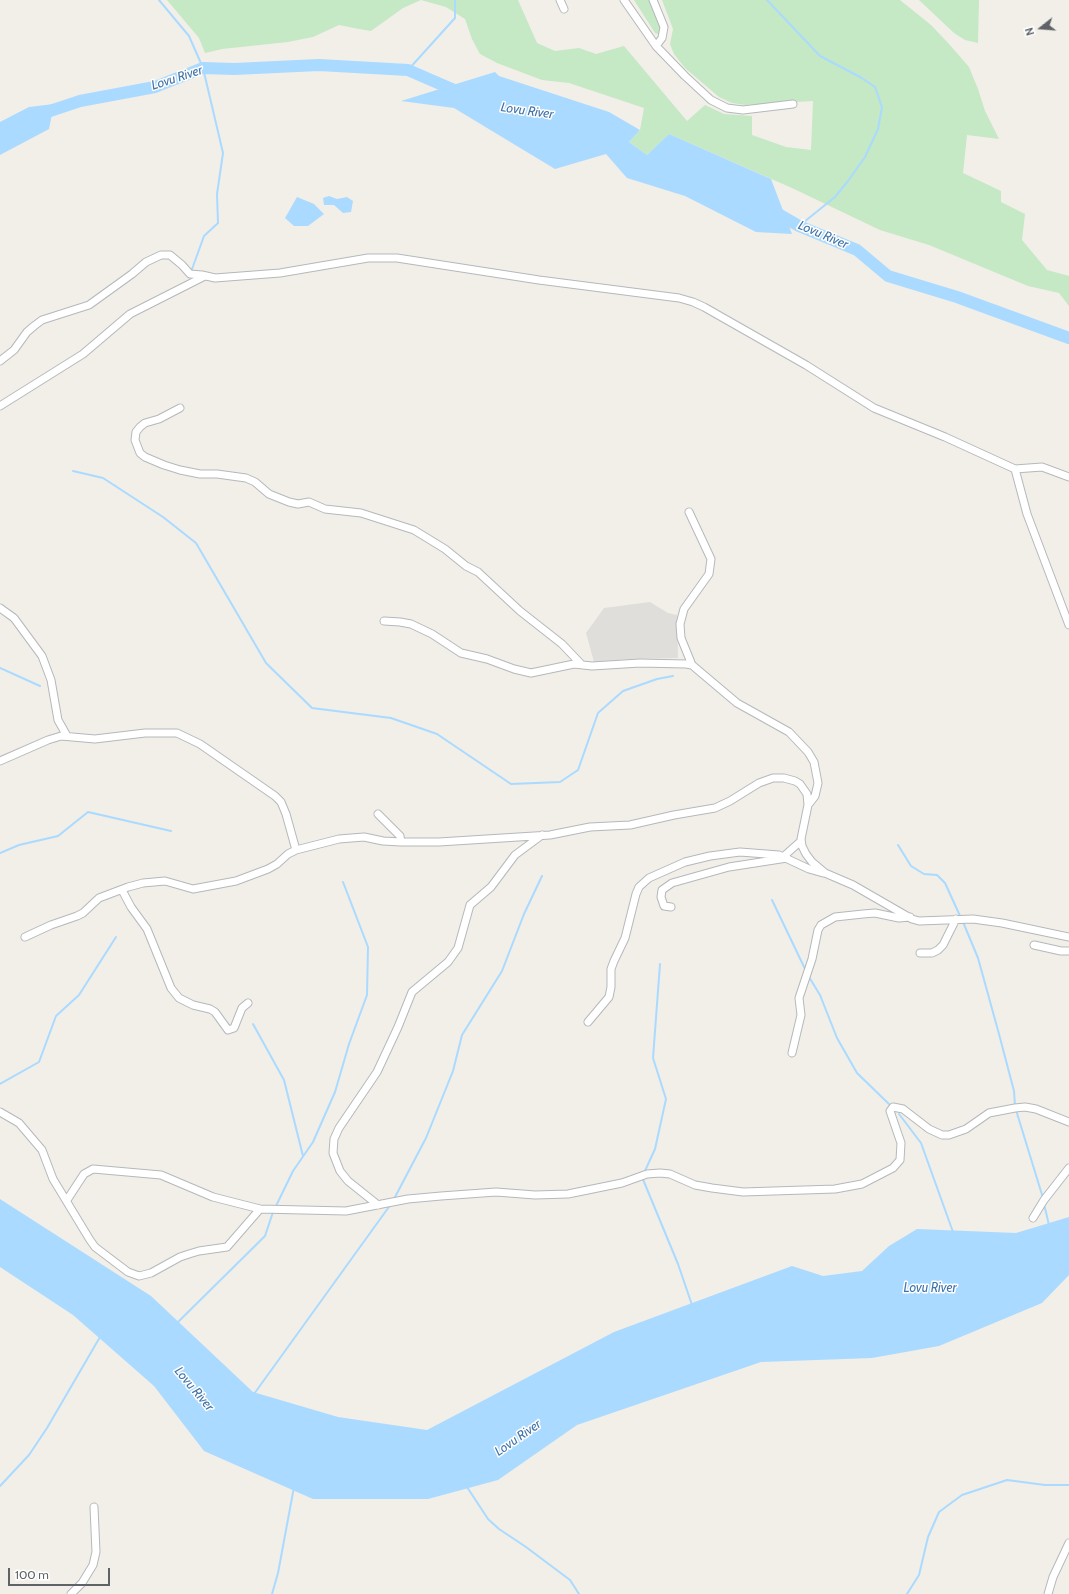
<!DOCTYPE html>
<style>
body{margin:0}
#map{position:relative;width:1069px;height:1594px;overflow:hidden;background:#f1efe8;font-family:Cabin,sans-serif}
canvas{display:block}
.north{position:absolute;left:1021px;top:8px;width:40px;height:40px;-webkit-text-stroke:3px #fff;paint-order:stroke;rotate:253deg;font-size:11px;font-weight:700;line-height:16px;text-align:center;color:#5f6368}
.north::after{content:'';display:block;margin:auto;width:14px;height:18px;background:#5f6368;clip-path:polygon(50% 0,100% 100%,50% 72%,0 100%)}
.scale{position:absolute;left:8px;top:1568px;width:102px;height:18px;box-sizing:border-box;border:2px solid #5f6368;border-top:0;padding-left:5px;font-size:12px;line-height:14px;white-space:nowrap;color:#5f6368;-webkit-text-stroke:3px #fff;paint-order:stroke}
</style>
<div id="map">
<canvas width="1069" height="1594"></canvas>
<div class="north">N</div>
<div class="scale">100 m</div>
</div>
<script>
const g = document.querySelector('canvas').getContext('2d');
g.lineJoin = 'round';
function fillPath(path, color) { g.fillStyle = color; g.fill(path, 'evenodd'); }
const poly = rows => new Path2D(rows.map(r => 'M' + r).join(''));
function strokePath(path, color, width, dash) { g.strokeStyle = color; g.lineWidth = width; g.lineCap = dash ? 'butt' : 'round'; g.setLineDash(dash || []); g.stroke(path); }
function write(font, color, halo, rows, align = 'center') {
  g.font = font + ' Cabin,sans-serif'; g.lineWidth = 3; g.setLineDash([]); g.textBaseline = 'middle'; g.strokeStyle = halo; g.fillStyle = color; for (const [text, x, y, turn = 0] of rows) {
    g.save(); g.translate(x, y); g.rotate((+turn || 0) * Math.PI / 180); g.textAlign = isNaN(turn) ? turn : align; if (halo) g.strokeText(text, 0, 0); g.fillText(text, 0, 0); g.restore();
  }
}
const industrial = poly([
 [650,602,668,613,677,615,678,658,630,659,594,662,586,633,604,608]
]);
const green = poly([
 [167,0,518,0,537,43,555,51,579,48,596,54,624,46,687,121,705,105,724,114,752,116,752,135,786,147,811,150,813,101,745,105,732,103,719,97,685,68,674,54,670,44,673,29,662,0,900,0,931,25,949,44,969,67,978,89,985,111,999,139,967,135,963,173,1001,191,1001,202,1025,214,1022,240,1047,270,1069,276,1069,306,1059,293,1028,286,929,245,880,230,792,188,669,134,647,155,629,142,640,130,644,108,569,83,542,80,497,63,480,54,472,39,465,19,446,7,421,0,403,8,371,31,359,29,339,25,313,37,288,42,222,49,205,53,199,38],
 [634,0,651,0,662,24,660,35,655,33],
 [919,0,979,0,978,43,965,40,954,33]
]);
const water = poly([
 [495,72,499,76,609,112,640,130,629,142,647,155,669,134,771,179,792,234,756,232,685,196,627,178,606,154,555,169,454,108,401,101],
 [54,104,49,129,0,155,0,122,29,107],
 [329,196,337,199,347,197,353,201,351,212,343,213,334,205,324,205,323,198],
 [297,197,314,204,324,214,308,226,294,226,285,218],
 [0,1199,151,1296,253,1392,338,1417,427,1430,614,1332,792,1266,823,1276,862,1271,889,1246,917,1229,1016,1233,1069,1217,1069,1275,1042,1303,939,1346,872,1358,761,1362,577,1425,498,1480,428,1499,313,1499,204,1451,154,1386,73,1315,0,1267]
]);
const stream = poly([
 [159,0,189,36,203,68,223,153,217,194,218,223,204,236,191,272],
 [767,0,820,56,860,77,875,87,882,107,878,129,865,157,848,181,835,197,799,226],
 [408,70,455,18,455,0],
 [73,471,103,478,163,517,196,543,266,663,312,708,391,718,437,734,511,784,560,782,578,770,598,713,623,691,657,679,673,676],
 [0,668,40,686],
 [898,845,911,866,924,874,937,875,945,883,961,918],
 [0,853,19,845,58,836,88,812,171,831],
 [772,900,806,971],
 [963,922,978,958,999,1034,1014,1091,1015,1106],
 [809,977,820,995,837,1038,857,1073,891,1106],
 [253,1024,284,1080,303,1156],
 [0,1084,39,1062,56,1016,79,995,116,937],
 [1016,1110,1043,1198],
 [899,1114,921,1143,953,1232],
 [644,1173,655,1149,666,1099,653,1058,660,964],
 [642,1177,678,1264,692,1305],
 [394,1199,426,1138,453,1071,462,1035,502,971,524,914,542,876],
 [1044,1204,1049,1225],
 [275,1208,293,1171,313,1142,335,1092,349,1044,367,995,368,947,343,882],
 [177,1323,265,1236,273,1212],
 [254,1394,391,1204],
 [0,1486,29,1455,47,1428,100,1337],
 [467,1487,488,1519,499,1529,526,1547,570,1580,579,1594],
 [272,1594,278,1573,294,1487],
 [907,1594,919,1575,928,1537,939,1512,962,1495,1007,1480,1045,1485,1069,1485]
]);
const river = poly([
 [38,115,80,101,155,87,203,68,234,69,319,65,408,70,461,93],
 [773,211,799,226,857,250,888,276,957,297,1069,338]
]);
const street = poly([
 [560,0,564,9],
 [624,0,656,46,685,76,711,100,727,108,743,110,793,104],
 [653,0,664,27,662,38,656,46],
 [0,361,14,350,27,332,34,326,42,320,89,305,132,274,146,262,161,255,170,255,182,265,190,274,202,275,215,278,280,273,368,258,397,258,539,280,679,298,693,302,704,307,806,365,874,408,945,437,1015,469,1042,467,1069,477],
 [0,406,83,354,130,314,205,276],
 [180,408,159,419,145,423,140,427,136,432,135,440,140,453,145,457,164,465,180,470,200,474,217,474,246,478,255,482,269,494,289,502,298,504,309,502,325,509,361,513,414,530,445,549,466,566,478,572,520,611,562,644,581,664],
 [1015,469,1027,514,1069,625],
 [689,512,711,559,709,574,684,609,680,624,681,638,692,665],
 [0,608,14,618,42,656,51,680,58,720,67,736],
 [384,621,400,622,411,624,432,634,461,653,487,659,514,669,531,673,574,664,592,666,640,663,686,664,692,665,737,703,789,732,808,752,814,762,818,783,815,796,808,805],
 [0,761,48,740,61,736,95,739,145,733,177,733,200,744,275,796,281,802,286,814,296,850],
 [378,814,400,836,401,842],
 [784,856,801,841],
 [122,890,131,907,147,929,171,988,179,998,193,1005,210,1009,215,1012,228,1030,234,1028,242,1008,248,1003],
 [671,907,664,906,661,897,662,890,672,883,729,867,787,858],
 [25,937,51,925,77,916,83,913,99,898,128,887,143,883,165,881,193,889,236,881,268,869,277,864,288,854,296,850,339,839,364,837,383,841,401,842,439,842,550,835,590,827,630,825,674,815,715,808,730,801,759,783,773,778,784,778,795,781,800,784,807,794,808,805,801,839,802,846,806,854,812,862,825,873,853,885,912,919,919,921,973,919,1002,923,1069,937],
 [1034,945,1061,951,1069,951],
 [920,953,932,953,938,950,943,945,956,919],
 [588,1022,609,997,611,987,611,969,614,961,625,938,636,894,639,887,649,878,685,862,710,856,740,852,779,855,809,869,823,873],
 [792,1053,801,1015,799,998,812,959,818,930,821,925,835,917,863,914,875,913,899,918,910,917],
 [0,1112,19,1123,42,1150,53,1179,90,1240,95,1247,128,1272,139,1276,151,1273,180,1257,189,1254,199,1251,227,1247,260,1209,346,1211,408,1199,441,1196,496,1192,535,1195,568,1194,622,1183,647,1174,660,1173,670,1174,695,1185,712,1188,743,1192,835,1189,862,1184,893,1168,900,1160,901,1143,890,1111,893,1107,903,1109,929,1129,942,1135,949,1135,966,1129,989,1113,1015,1108,1025,1107,1036,1109,1069,1122],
 [67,1200,84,1174,93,1169,161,1175,213,1197,260,1209],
 [378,1205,348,1181,340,1171,333,1153,334,1139,339,1128,377,1072,398,1027,412,992,448,962,458,948,470,905,491,887,515,855,542,835],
 [1033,1218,1044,1200,1069,1168],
 [71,1594,82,1583,93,1565,96,1552,94,1507],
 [1048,1594,1053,1577,1069,1543]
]);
const waterNames = [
 ["Lovu River",177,78,-18],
 ["Lovu River",527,111,8],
 ["Lovu River",823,235,23],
 ["Lovu River",930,1288],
 ["Lovu River",194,1389,50],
 ["Lovu River",518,1438,-35]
];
fillPath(industrial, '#e0deda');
fillPath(green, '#c5e8c5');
fillPath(water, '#aadaff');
strokePath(stream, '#aadaff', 2);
strokePath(river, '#aadaff', 12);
strokePath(street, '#b5b8bc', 9);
strokePath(street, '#fff', 7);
write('italic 13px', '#4174aa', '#fff', waterNames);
</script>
